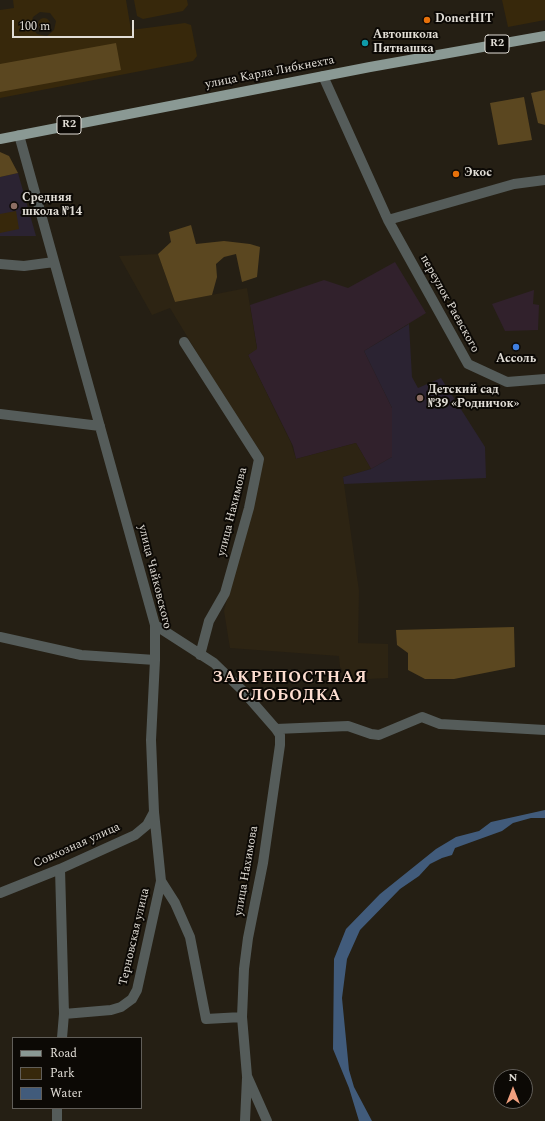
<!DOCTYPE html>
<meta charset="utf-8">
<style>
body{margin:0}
#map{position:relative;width:545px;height:1121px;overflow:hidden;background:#251f14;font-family:Spectral,serif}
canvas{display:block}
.legend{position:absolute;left:12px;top:1037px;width:130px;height:72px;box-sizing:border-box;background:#0c0905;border:1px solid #615e59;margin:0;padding:5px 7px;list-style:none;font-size:12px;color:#e1ddd6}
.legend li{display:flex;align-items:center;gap:8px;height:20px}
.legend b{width:20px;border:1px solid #615e59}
.north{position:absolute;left:493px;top:1069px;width:40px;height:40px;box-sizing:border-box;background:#0c0905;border:1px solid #615e59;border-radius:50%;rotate:0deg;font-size:11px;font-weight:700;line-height:16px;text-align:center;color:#e1ddd6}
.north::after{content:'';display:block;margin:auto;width:14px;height:18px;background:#f2a07f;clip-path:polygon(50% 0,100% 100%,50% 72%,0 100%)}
.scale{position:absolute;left:12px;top:20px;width:122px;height:18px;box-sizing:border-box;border:2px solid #e1ddd6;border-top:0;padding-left:5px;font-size:12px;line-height:14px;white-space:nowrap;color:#e1ddd6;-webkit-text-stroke:3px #0c0905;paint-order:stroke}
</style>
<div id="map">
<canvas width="545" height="1121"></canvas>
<ul class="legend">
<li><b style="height:5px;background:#8a9994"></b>Road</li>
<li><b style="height:11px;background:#37280b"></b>Park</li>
<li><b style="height:11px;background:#415b7b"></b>Water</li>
</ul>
<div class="north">N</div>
<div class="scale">100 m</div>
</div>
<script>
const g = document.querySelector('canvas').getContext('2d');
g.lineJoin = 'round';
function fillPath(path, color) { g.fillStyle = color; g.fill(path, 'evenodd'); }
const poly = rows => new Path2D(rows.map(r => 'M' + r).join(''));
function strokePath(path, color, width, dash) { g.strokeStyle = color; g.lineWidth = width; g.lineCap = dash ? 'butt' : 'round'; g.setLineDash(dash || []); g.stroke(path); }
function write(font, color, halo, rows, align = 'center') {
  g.font = font + ' Spectral,serif'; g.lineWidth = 4; g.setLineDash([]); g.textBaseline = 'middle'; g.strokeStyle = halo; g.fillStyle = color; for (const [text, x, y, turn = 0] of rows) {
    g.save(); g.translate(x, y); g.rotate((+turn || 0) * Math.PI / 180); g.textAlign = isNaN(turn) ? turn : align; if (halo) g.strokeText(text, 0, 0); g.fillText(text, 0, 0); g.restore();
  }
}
const commercial = poly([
 [395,262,426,313,364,351,392,408,392,457,371,469,356,443,296,459,293,446,248,355,257,348,250,305,324,280,348,288],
 [534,290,533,304,539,305,538,330,505,331,492,304]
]);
const built = poly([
 [158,254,175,302,247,288,257,349,248,355,291,443,296,459,356,443,371,469,343,477,359,591,358,643,388,644,388,678,350,680,340,667,339,656,230,648,224,611,264,457,220,391,170,308,152,315,119,256]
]);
const education = poly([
 [18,173,36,236,0,236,0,177],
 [409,324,412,377,418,388,441,378,485,447,486,478,344,484,343,477,371,469,392,457,392,408,364,351]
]);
const green = poly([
 [13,0,126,0,131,30,185,23,191,25,197,56,193,61,0,98,0,10,14,8],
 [40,12,50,13,56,21,54,30,47,36,37,34,31,26,33,17],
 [134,0,187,0,188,5,183,11,143,19,137,16],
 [502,0,545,0,545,20,508,27],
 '38 24a6 6 0 1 1 12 0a6 6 0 1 1-12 0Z',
 [16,211,19,229,0,233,0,214]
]);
const forest = poly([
 [116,43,121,70,0,92,0,64],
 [545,90,545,125,538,123,531,93],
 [524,97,532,140,498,145,490,103],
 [0,152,9,156,18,173,0,177],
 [191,225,196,244,224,241,250,244,260,247,257,277,242,282,236,254,224,257,216,264,217,277,212,295,175,302,158,254,171,242,169,232],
 [514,627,515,667,454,679,425,679,408,670,408,653,397,645,396,630]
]);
const water = poly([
 [545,810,545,818,531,818,513,823,502,831,455,848,452,855,442,858,430,864,419,876,400,889,360,930,347,959,342,998,349,1070,354,1087,372,1121,359,1121,349,1088,333,1049,334,959,346,929,380,894,436,849,456,837,479,831,491,822]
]);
const minor = poly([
 [323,76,388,220,468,364,507,382,545,379],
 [19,135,155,625,155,660,151,740,154,812,161,881,175,903,190,937,206,1019,242,1017],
 [388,220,514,184,545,180],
 [0,264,24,266,54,262],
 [184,342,259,459,249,508,225,593,209,621,200,655],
 [0,414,100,426],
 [155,625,214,663,242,690,276,729,280,735,280,745,263,863,248,938,244,969,242,1017,247,1076,267,1121],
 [0,637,81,655,155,660],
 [276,729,348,726,371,734,379,735,422,717,440,724,545,730],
 [60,869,64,1014,62,1038],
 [0,893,60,869,135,835,147,825,154,812],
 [64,1014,111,1010,121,1007,132,999,137,990,161,881],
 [57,1121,57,1108],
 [245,1121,247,1078]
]);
const major = poly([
 [0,139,370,67,545,36]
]);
const markers = [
 [427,20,4,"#e8710a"],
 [365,43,4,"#0f9aa8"],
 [456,174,4,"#e8710a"],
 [14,206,4,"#8d6e63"],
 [516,347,4,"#3f7fe0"],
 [420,398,4,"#8d6e63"]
];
const shields = [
 [497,44,24],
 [69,125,24]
];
const shieldNames = [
 ["R2",497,44],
 ["R2",69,125]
];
const poiNames = [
 ["DonerHIT",435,20],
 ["Автошкола",373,36],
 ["Пятнашка",373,50],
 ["Экос",464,174],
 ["Средняя",22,199],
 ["школа №14",22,213],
 ["Ассоль",516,360,"center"],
 ["Детский сад",428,391],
 ["№39 «Родничок»",428,405]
];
const streetNames = [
 ["улица Карла Либкнехта",270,73,-11],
 ["переулок Раевского",449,304,61],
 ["улица Нахимова",233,512,-76],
 ["улица Чайковского",154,577,76],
 ["Совхозная улица",77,846,-24],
 ["улица Нахимова",247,871,-80],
 ["Терновская улица",135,937,-77]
];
const districtNames = [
 ["ЗАКРЕПОСТНАЯ",290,679],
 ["СЛОБОДКА",290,697]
];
fillPath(commercial, '#31212c');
fillPath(built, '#2d2413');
fillPath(education, '#2b2332');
fillPath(green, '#37280b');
fillPath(forest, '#5b4720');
fillPath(water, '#415b7b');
strokePath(minor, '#555c5a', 10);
strokePath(major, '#8a9994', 10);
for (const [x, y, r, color] of markers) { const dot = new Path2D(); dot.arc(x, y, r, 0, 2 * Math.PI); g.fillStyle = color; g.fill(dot); strokePath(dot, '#0c0905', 1.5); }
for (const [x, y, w] of shields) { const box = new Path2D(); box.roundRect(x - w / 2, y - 9, w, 18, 3); g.fillStyle = '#0c0905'; g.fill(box); strokePath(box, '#e1ddd6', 1); }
write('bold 11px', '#e1ddd6', null, shieldNames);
write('bold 12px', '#e1ddd6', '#0c0905', poiNames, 'left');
write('12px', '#e1ddd6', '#0c0905', streetNames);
g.letterSpacing = '1px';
write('bold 16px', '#fdddd0', '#0c0905', districtNames);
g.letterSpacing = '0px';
</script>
